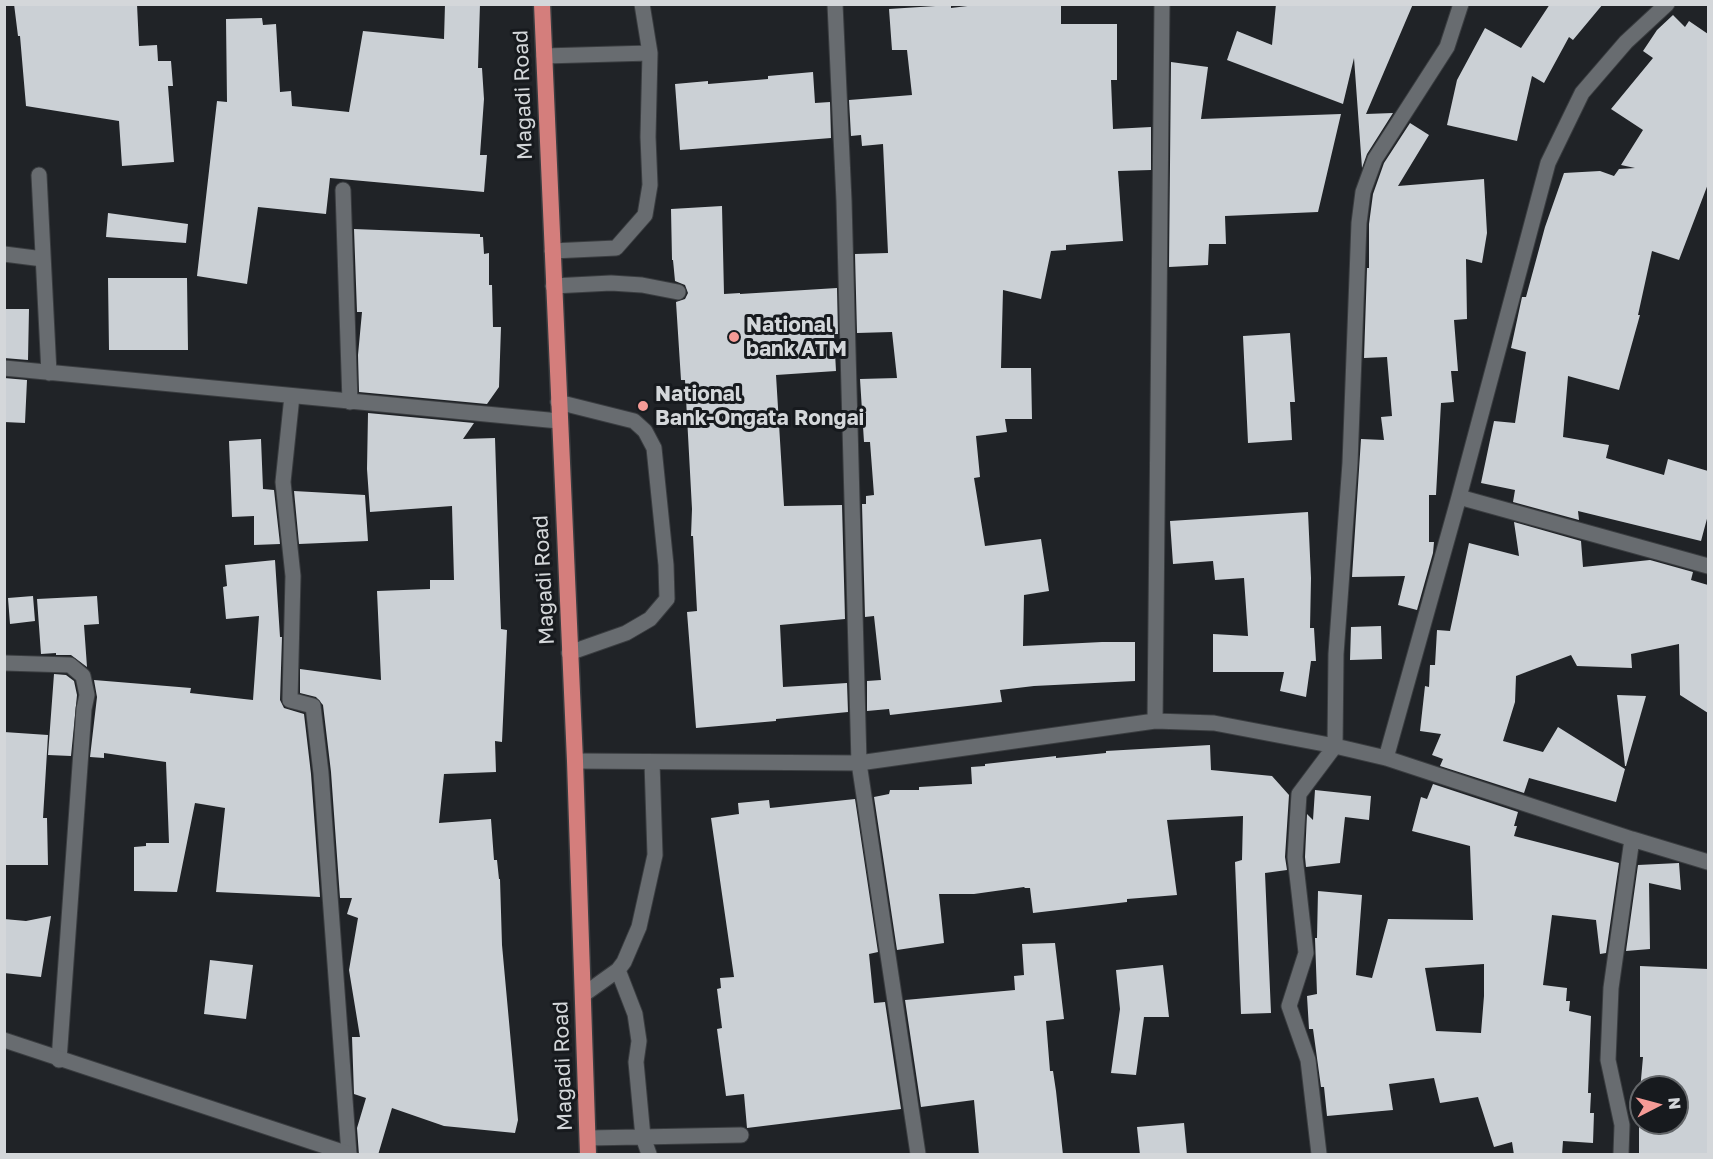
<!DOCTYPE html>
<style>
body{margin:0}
#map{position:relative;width:1713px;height:1159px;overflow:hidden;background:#202327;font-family:"Golos Text",sans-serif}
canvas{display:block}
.frame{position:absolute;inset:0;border:6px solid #d4d7da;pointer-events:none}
.north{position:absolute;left:1629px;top:1075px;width:60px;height:60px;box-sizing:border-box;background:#171a1e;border:2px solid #636669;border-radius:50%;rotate:84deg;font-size:16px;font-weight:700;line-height:24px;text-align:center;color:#d4d7da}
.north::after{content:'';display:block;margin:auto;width:21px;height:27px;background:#f59b96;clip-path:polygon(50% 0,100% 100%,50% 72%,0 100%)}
</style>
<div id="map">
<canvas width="1713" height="1159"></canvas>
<div class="frame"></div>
<div class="north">N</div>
</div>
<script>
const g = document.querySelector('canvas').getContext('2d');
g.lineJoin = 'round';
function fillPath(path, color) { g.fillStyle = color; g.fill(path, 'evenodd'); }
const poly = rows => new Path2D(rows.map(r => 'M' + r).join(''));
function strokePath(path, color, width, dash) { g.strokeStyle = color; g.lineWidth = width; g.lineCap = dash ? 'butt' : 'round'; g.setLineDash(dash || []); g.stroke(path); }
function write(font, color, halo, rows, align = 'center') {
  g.font = font + ' "Golos Text",sans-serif'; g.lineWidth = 6; g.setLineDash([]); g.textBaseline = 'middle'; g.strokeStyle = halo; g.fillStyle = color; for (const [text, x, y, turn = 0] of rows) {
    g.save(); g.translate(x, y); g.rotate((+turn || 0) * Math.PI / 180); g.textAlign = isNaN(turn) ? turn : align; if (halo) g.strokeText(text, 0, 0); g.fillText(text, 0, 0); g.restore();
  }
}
const building = poly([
 [14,4,137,4,139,46,157,45,158,61,171,61,173,86,168,86,174,162,122,166,119,121,26,106,20,36,18,36],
 [445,4,480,4,478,68,482,68,484,99,480,155,487,155,484,192,330,178,326,214,258,207,247,284,197,276,217,101,227,102,226,19,262,18,263,25,276,24,280,92,291,91,292,106,349,112,363,31,444,39],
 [984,4,1061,4,1061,24,1117,24,1117,80,1111,80,1113,129,1151,127,1151,170,1118,171,1123,241,1066,245,1066,250,1051,251,1041,299,1003,290,1001,368,1031,368,1032,419,1005,419,1007,432,976,436,980,477,974,478,985,546,1041,539,1049,591,1024,595,1023,646,1102,642,1135,642,1135,681,1034,686,1000,690,1002,702,890,715,889,709,867,711,867,681,881,680,874,616,865,617,862,504,866,504,866,496,874,495,870,442,864,442,860,379,897,378,892,332,857,333,855,254,888,253,883,144,862,146,861,135,851,136,849,100,912,95,907,50,892,50,889,9,951,5,951,8],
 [1276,4,1413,4,1366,114,1393,113,1367,154,1362,168,1354,58,1343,104,1227,60,1237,31,1272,45],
 [1550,4,1603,4,1573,40,1569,37,1544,83,1532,76,1517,141,1447,125,1457,80,1485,28,1521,48],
 [1673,15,1685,27,1689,21,1708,34,1708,184,1679,260,1652,251,1638,315,1640,315,1619,390,1568,376,1563,437,1609,445,1606,458,1664,475,1668,459,1708,471,1708,515,1701,541,1578,511,1579,520,1513,502,1515,490,1481,483,1494,421,1515,423,1526,352,1511,348,1522,297,1526,297,1545,227,1564,173,1600,171,1614,176,1619,169,1635,168,1621,165,1643,130,1611,109,1653,58,1643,51,1657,30],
 [1171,62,1208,67,1201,119,1341,114,1318,212,1225,216,1226,244,1209,244,1208,265,1169,267],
 [813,72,815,103,830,102,831,138,680,150,675,84,708,81,708,84,768,79,768,76],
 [1410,123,1429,135,1398,186,1484,179,1487,233,1482,263,1466,259,1467,319,1454,320,1458,371,1451,371,1454,402,1441,403,1436,495,1429,495,1429,542,1434,542,1433,553,1417,610,1398,605,1405,576,1352,577,1361,439,1384,440,1381,417,1392,416,1387,357,1364,358,1367,268,1369,268,1369,224,1373,194,1384,163],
 [722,206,724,294,740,293,740,294,837,288,838,334,834,334,836,371,776,375,784,506,842,505,845,619,780,625,783,687,847,683,848,712,776,719,776,721,696,728,687,612,697,611,693,536,691,536,692,509,685,380,681,380,676,302,685,299,688,293,685,285,675,281,673,260,672,260,671,209],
 [108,213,188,224,186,243,106,237],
 [354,229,480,234,480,237,483,237,484,254,489,253,489,285,492,285,493,327,501,327,499,387,487,404,359,392,358,355,362,312,357,312],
 [108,278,187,278,188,350,109,350],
 [4,309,29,309,28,360,4,358],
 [1290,333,1295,402,1290,402,1292,440,1248,443,1243,336],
 [4,378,27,380,25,423,4,422],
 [368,413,474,423,463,439,495,438,501,629,507,630,502,742,495,741,496,772,444,774,439,823,491,819,494,860,497,860,499,879,500,879,502,945,518,1120,515,1133,444,1126,392,1108,378,1155,359,1155,357,1128,366,1098,354,1094,352,1037,360,1037,349,970,358,918,347,914,352,898,340,898,331,772,323,705,316,697,300,693,300,669,381,680,377,591,430,589,430,580,454,580,452,506,370,512,367,469],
 [261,439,263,489,274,490,280,544,254,545,254,516,232,517,229,441],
 [294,491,365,495,368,541,299,544],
 [1308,512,1311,578,1310,628,1314,628,1316,661,1311,661,1306,697,1280,691,1284,672,1213,672,1213,634,1248,636,1244,578,1215,580,1213,561,1173,564,1170,521],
 [1514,522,1581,541,1583,567,1650,560,1693,572,1691,580,1708,585,1708,713,1680,695,1679,644,1631,654,1632,668,1577,666,1571,655,1516,676,1515,702,1503,741,1543,752,1558,727,1625,769,1616,802,1529,778,1524,793,1440,766,1443,759,1432,755,1441,734,1420,731,1425,686,1429,687,1430,665,1435,665,1437,630,1450,631,1469,543,1519,556],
 [275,560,280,637,282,637,280,700,284,708,304,714,311,774,320,897,216,892,225,808,195,803,177,892,134,891,134,847,146,846,146,843,169,843,166,762,104,753,104,758,90,757,97,697,94,680,191,688,190,693,253,700,259,616,226,619,223,587,227,586,225,565],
 [33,596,35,621,10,624,8,598],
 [97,596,99,624,84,625,87,667,71,655,56,655,56,653,41,654,37,599],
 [1381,626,1382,659,1350,660,1351,627],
 [54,674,66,675,74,681,77,695,71,756,48,755],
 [1617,695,1646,696,1626,766,1625,766],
 [4,732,48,735,43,818,47,818,48,865,4,865],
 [1210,745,1211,770,1272,776,1289,795,1285,857,1287,870,1265,873,1271,1013,1241,1014,1235,862,1242,860,1243,816,1167,820,1177,895,1127,899,1127,902,1033,913,1030,888,1025,888,1024,887,974,894,939,894,944,943,897,950,874,797,889,794,890,790,919,790,919,787,972,784,971,767,985,766,985,764,1056,756,1056,758,1106,753,1106,751],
 [1433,784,1518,812,1514,826,1517,826,1514,836,1619,863,1606,953,1600,954,1596,920,1552,915,1543,985,1567,988,1566,1001,1570,1001,1569,1011,1591,1016,1588,1093,1591,1093,1590,1113,1594,1113,1593,1143,1563,1141,1562,1155,1514,1155,1512,1142,1494,1147,1478,1097,1440,1103,1434,1078,1389,1084,1393,1110,1327,1116,1324,1087,1321,1087,1313,1029,1309,1029,1307,996,1317,994,1315,938,1317,938,1318,891,1362,895,1356,975,1372,978,1388,919,1473,920,1470,846,1412,831,1421,797,1427,799],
 [1484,964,1484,996,1481,1033,1436,1031,1425,968],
 [1315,790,1371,796,1369,820,1345,817,1340,863,1306,867,1305,857,1307,814,1313,820],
 [855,799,878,952,869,954,874,1003,885,1002,901,1109,747,1128,744,1094,726,1096,717,1029,722,1028,717,989,721,988,720,978,734,977,711,818,739,814,738,803,769,800,770,808],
 [1679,863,1681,890,1649,883,1650,949,1626,951,1638,865],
 [51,916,41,977,4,973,4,919,26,921],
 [1055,943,1064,1019,1046,1021,1050,1071,1053,1071,1056,1091,1063,1155,979,1155,974,1100,921,1107,905,1000,1015,990,1014,976,1024,975,1022,944],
 [210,960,253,965,246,1019,204,1014],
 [1163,965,1169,1017,1144,1017,1136,1075,1111,1073,1120,1009,1116,970],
 [1640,966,1708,969,1708,1155,1639,1154,1639,1102,1643,1057,1640,1057],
 [1641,1087,1677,1087,1677,1123,1641,1123],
 [1184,1123,1187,1155,1140,1155,1137,1127]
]);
const service = poly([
 [544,56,650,53],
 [552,251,616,248,645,215,650,185,648,137,650,53,642,4],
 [553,286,611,283,642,285,678,292],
 [292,396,283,482,293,576,290,700,313,706,321,773,349,1154],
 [558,402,634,421,645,431,654,448,666,565,667,599,650,619,626,633,569,653],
 [4,663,70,665,83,676,87,695,84,709,59,1060],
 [618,970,635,1014,639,1041,636,1062,643,1137,649,1154],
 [583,995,618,970,624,962,639,927,655,855,652,762],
 [588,1138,741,1135]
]);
const minor = poly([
 [835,4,844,201,859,763,918,1154],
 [39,175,49,373],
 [343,190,350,402],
 [4,254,43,259],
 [4,368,559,421],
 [1459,497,1708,566],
 [1155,721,1162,4],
 [1386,758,1459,497,1548,163,1582,93,1626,42,1667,4],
 [575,761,859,763,1155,721,1214,723,1335,746,1386,758,1632,839,1708,862],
 [4,1040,349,1154],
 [1319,1154,1308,1060,1289,1006,1306,953,1295,857,1299,794,1335,746,1336,654,1350,463,1359,223,1363,192,1375,159,1447,47,1461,4],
 [1621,1154,1622,1125,1608,1060,1611,988,1632,839]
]);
const trunk = poly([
 [542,4,575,761,588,1154]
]);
const markers = [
 [734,337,6,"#f59b96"],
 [643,406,6,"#f59b96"]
];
const streetNames = [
 ["Magadi Road",523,95,-92],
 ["Magadi Road",544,580,-93],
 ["Magadi Road",563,1066,-92]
];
const poiNames = [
 ["National",746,325],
 ["bank ATM",746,349],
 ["National",655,394],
 ["Bank-Ongata Rongai",655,418]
];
fillPath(building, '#cbd0d5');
strokePath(service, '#3a3d40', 17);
strokePath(minor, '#3a3d40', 17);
strokePath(trunk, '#3a3d40', 19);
strokePath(service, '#686c70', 15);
strokePath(minor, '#686c70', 15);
strokePath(trunk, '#d47e7c', 16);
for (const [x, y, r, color] of markers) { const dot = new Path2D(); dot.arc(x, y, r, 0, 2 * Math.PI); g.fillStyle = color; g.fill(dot); strokePath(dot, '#171a1e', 2); }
write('21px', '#d4d7da', '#171a1e', streetNames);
write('bold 21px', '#d4d7da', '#171a1e', poiNames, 'left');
</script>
